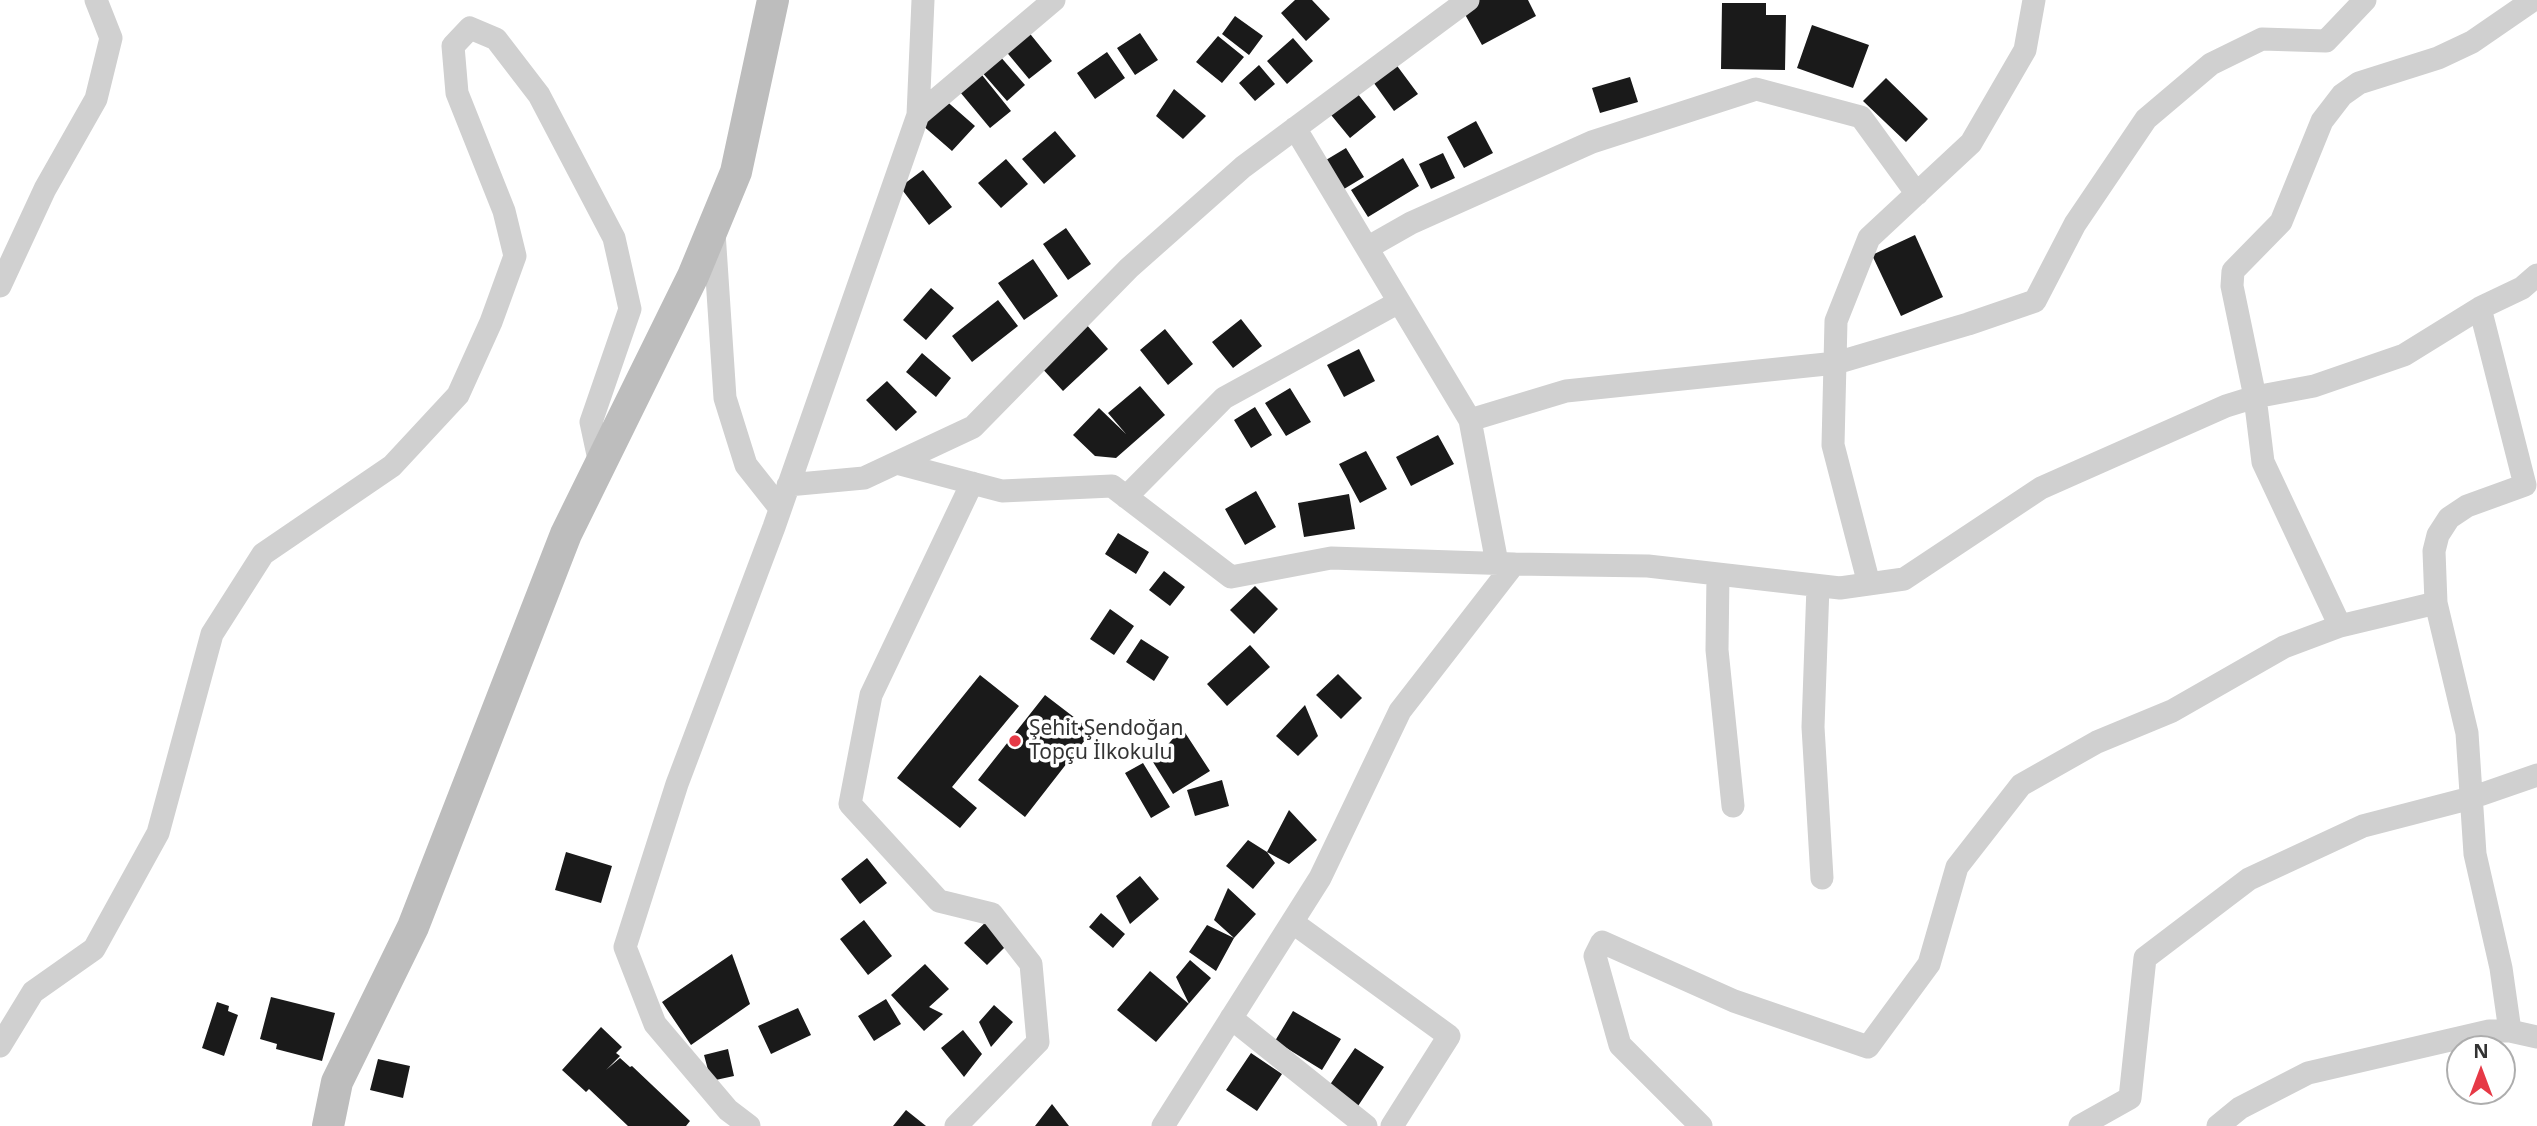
<!DOCTYPE html>
<meta charset="utf-8">
<style>
body{margin:0}
#map{position:relative;width:2537px;height:1126px;overflow:hidden;background:#fff;font-family:"Noto Sans",sans-serif}
canvas{display:block}
.north{position:absolute;left:2446px;top:1035px;width:70px;height:70px;box-sizing:border-box;background:#fff;border:2px solid #adadad;border-radius:50%;rotate:0deg;font-size:19px;font-weight:700;line-height:28px;text-align:center;color:#333}
.north::after{content:'';display:block;margin:auto;width:24px;height:32px;background:#e63946;clip-path:polygon(50% 0,100% 100%,50% 72%,0 100%)}
</style>
<div id="map">
<canvas width="2537" height="1126"></canvas>
<div class="north">N</div>
</div>
<script>
const g = document.querySelector('canvas').getContext('2d');
g.lineJoin = 'round';
function fillPath(path, color) { g.fillStyle = color; g.fill(path, 'evenodd'); }
const poly = rows => new Path2D(rows.map(r => 'M' + r).join(''));
function strokePath(path, color, width, dash) { g.strokeStyle = color; g.lineWidth = width; g.lineCap = dash ? 'butt' : 'round'; g.setLineDash(dash || []); g.stroke(path); }
function write(font, color, halo, rows, align = 'center') {
  g.font = font + ' "Noto Sans",sans-serif'; g.lineWidth = 7; g.setLineDash([]); g.textBaseline = 'middle'; g.strokeStyle = halo; g.fillStyle = color; for (const [text, x, y, turn = 0] of rows) {
    g.save(); g.translate(x, y); g.rotate((+turn || 0) * Math.PI / 180); g.textAlign = isNaN(turn) ? turn : align; if (halo) g.strokeText(text, 0, 0); g.fillText(text, 0, 0); g.restore();
  }
}
const building = poly([
 [1295,0,1312,0,1330,19,1306,41,1281,13],
 [1479,0,1528,0,1536,16,1482,45,1462,9],
 [1722,3,1766,3,1766,15,1786,15,1785,70,1721,69],
 [1235,16,1263,36,1249,55,1222,34],
 [1812,25,1869,45,1853,88,1797,68],
 [1027,30,1052,61,1029,79,1004,49],
 [1140,33,1158,60,1135,75,1117,48],
 [1218,36,1244,57,1222,83,1196,62],
 [1293,38,1313,61,1287,84,1267,61],
 [1107,52,1125,78,1095,99,1077,73],
 [999,55,1025,85,1007,101,980,70],
 [1395,63,1418,94,1394,111,1371,79],
 [1259,65,1275,84,1255,101,1239,83],
 [982,75,1011,111,990,128,960,92],
 [1630,77,1638,102,1600,113,1592,88],
 [1886,78,1928,119,1906,142,1863,101],
 [1174,89,1206,116,1183,139,1156,116],
 [1354,89,1376,117,1350,138,1327,110],
 [943,98,975,126,952,151,921,124],
 [1476,121,1493,153,1464,168,1447,137],
 [1055,131,1076,156,1044,184,1022,159],
 [1346,148,1364,177,1339,192,1321,163],
 [1443,153,1455,178,1431,189,1419,164],
 [1403,158,1419,186,1368,217,1351,190],
 [1006,159,1028,184,1001,208,978,183],
 [923,170,952,207,929,225,900,187],
 [1066,228,1091,264,1068,280,1043,244],
 [1915,235,1943,297,1901,316,1872,255],
 [1033,259,1058,296,1024,320,998,283],
 [931,288,954,308,926,340,903,320],
 [998,300,1018,326,972,362,952,336],
 [1241,319,1262,346,1233,368,1212,342],
 [1085,323,1108,349,1063,391,1039,365],
 [1165,329,1193,364,1168,385,1140,350],
 [1359,349,1375,381,1344,397,1327,365],
 [922,353,951,378,936,397,906,372],
 [887,381,917,412,896,431,866,400],
 [1140,386,1165,415,1116,458,1095,456,1073,435,1099,408,1126,434,1108,413],
 [1290,388,1311,422,1286,436,1265,403],
 [1255,407,1272,435,1251,448,1234,420],
 [1438,435,1454,464,1411,486,1396,457],
 [1366,451,1387,489,1360,503,1339,464],
 [1256,491,1276,527,1245,545,1225,509],
 [1349,494,1355,529,1304,537,1298,503],
 [1118,533,1149,552,1136,574,1105,554],
 [1164,571,1185,587,1170,606,1149,590],
 [1255,586,1278,609,1254,634,1230,610],
 [1110,609,1134,626,1114,655,1090,639],
 [1141,639,1169,657,1154,681,1126,662],
 [1250,645,1270,667,1227,706,1207,684],
 [1338,674,1362,698,1341,719,1316,695],
 [980,675,1019,706,952,787,977,808,960,828,897,778],
 [1045,695,1092,731,1025,817,978,780],
 [1305,705,1318,736,1298,756,1276,736],
 [1182,728,1210,771,1173,794,1153,762],
 [1143,763,1170,807,1151,818,1125,773],
 [1222,780,1229,806,1195,816,1187,790],
 [1289,810,1317,840,1289,864,1267,852,1275,863,1253,889,1226,866,1248,840,1267,852],
 [566,852,612,866,601,903,555,890],
 [867,858,887,883,860,904,841,879],
 [1140,876,1159,899,1130,924,1116,896],
 [1228,888,1256,914,1234,938,1214,920],
 [1101,913,1125,934,1113,948,1089,927],
 [989,919,1011,941,987,965,964,943],
 [864,920,892,956,868,975,840,939],
 [1207,925,1234,938,1216,971,1189,952],
 [732,954,750,1004,691,1045,662,1002],
 [1190,960,1211,978,1156,1042,1117,1010,1150,971,1189,1004,1176,977],
 [925,964,949,989,929,1007,943,1014,924,1031,891,995],
 [271,997,335,1013,322,1061,276,1049,277,1044,260,1039],
 [886,999,901,1024,874,1041,858,1016],
 [217,1002,229,1006,228,1011,238,1015,224,1056,202,1048],
 [994,1005,1013,1022,991,1047,979,1022],
 [798,1008,811,1035,771,1054,758,1026],
 [1293,1011,1341,1039,1322,1070,1275,1041],
 [601,1027,622,1047,616,1053,620,1056,606,1070,620,1058,630,1067,632,1066,690,1121,686,1126,628,1126,589,1089,586,1092,562,1070],
 [963,1030,982,1054,964,1077,941,1048],
 [1355,1048,1384,1067,1356,1109,1327,1089],
 [728,1049,734,1076,711,1081,704,1055],
 [1251,1053,1282,1074,1257,1111,1226,1090],
 [378,1059,410,1066,403,1098,370,1090],
 [1052,1104,1069,1126,1035,1126],
 [906,1110,926,1126,893,1126]
]);
const street = poly([
 [918,115,1054,0],
 [1295,128,1470,420,1497,563],
 [714,232,725,398,746,465,780,508],
 [1367,248,1411,223,1592,142,1756,89,1861,117,1917,194],
 [0,286,45,189,96,99,111,38,96,0],
 [2480,308,2525,485,2467,506,2449,518,2438,535,2434,551,2436,603,2467,733,2475,854,2501,968,2510,1031],
 [1470,420,1566,391,1836,363,1968,324,2035,301,2075,224,2146,119,2211,64,2262,39,2326,41,2365,0],
 [896,463,1002,491,1112,486,1231,577,1331,558,1514,564],
 [788,485,864,478,973,427,1129,268,1243,167,1468,0],
 [1126,497,1224,398,1399,302],
 [1718,574,1717,650,1733,806],
 [1869,584,1833,445,1836,321,1869,238,1971,143,2025,50,2034,0],
 [1818,586,1813,727,1822,878],
 [2340,626,2263,462,2255,397,2232,286,2233,271,2281,222,2322,121,2342,95,2359,83,2438,58,2472,42,2533,0],
 [1292,922,1449,1036,1392,1126],
 [1231,1018,1366,1126],
 [0,1046,33,992,94,949,158,833,212,634,263,554,392,466,458,395,491,322,515,256,504,211,457,93,453,46,470,28,496,39,539,95,614,238,630,309,591,422,600,464],
 [749,1126,728,1110,655,1024,625,947,677,784,774,527,918,115,923,0],
 [956,1126,1038,1042,1031,964,992,914,939,901,850,804,871,695,972,483],
 [1163,1126,1320,878,1400,711,1514,564,1648,566,1840,588,1904,579,2041,488,2226,406,2255,397,2314,386,2404,355,2480,308,2522,288,2537,275],
 [1701,1126,1620,1045,1595,956,1602,942,1734,1001,1868,1047,1929,964,1957,867,2021,785,2097,742,2172,711,2284,647,2340,626,2436,603],
 [2080,1126,2130,1098,2145,958,2249,879,2363,826,2471,798,2537,775],
 [2218,1126,2240,1108,2308,1073,2489,1031,2510,1031,2537,1037]
]);
const secondary = poly([
 [328,1126,337,1082,413,927,566,534,693,276,736,172,773,0]
]);
const markers = [
 [1015,741,7,"#e63946"]
];
const poiNames = [
 ["Şehit Şendoğan",1029,729],
 ["Topçu İlkokulu",1029,753]
];
fillPath(building, '#1a1a1a');
strokePath(street, '#d0d0d0', 23);
strokePath(secondary, '#bdbdbd', 32);
for (const [x, y, r, color] of markers) { const dot = new Path2D(); dot.arc(x, y, r, 0, 2 * Math.PI); g.fillStyle = color; g.fill(dot); strokePath(dot, '#fff', 2.5); }
write('21px', '#333', '#fff', poiNames, 'left');
</script>
